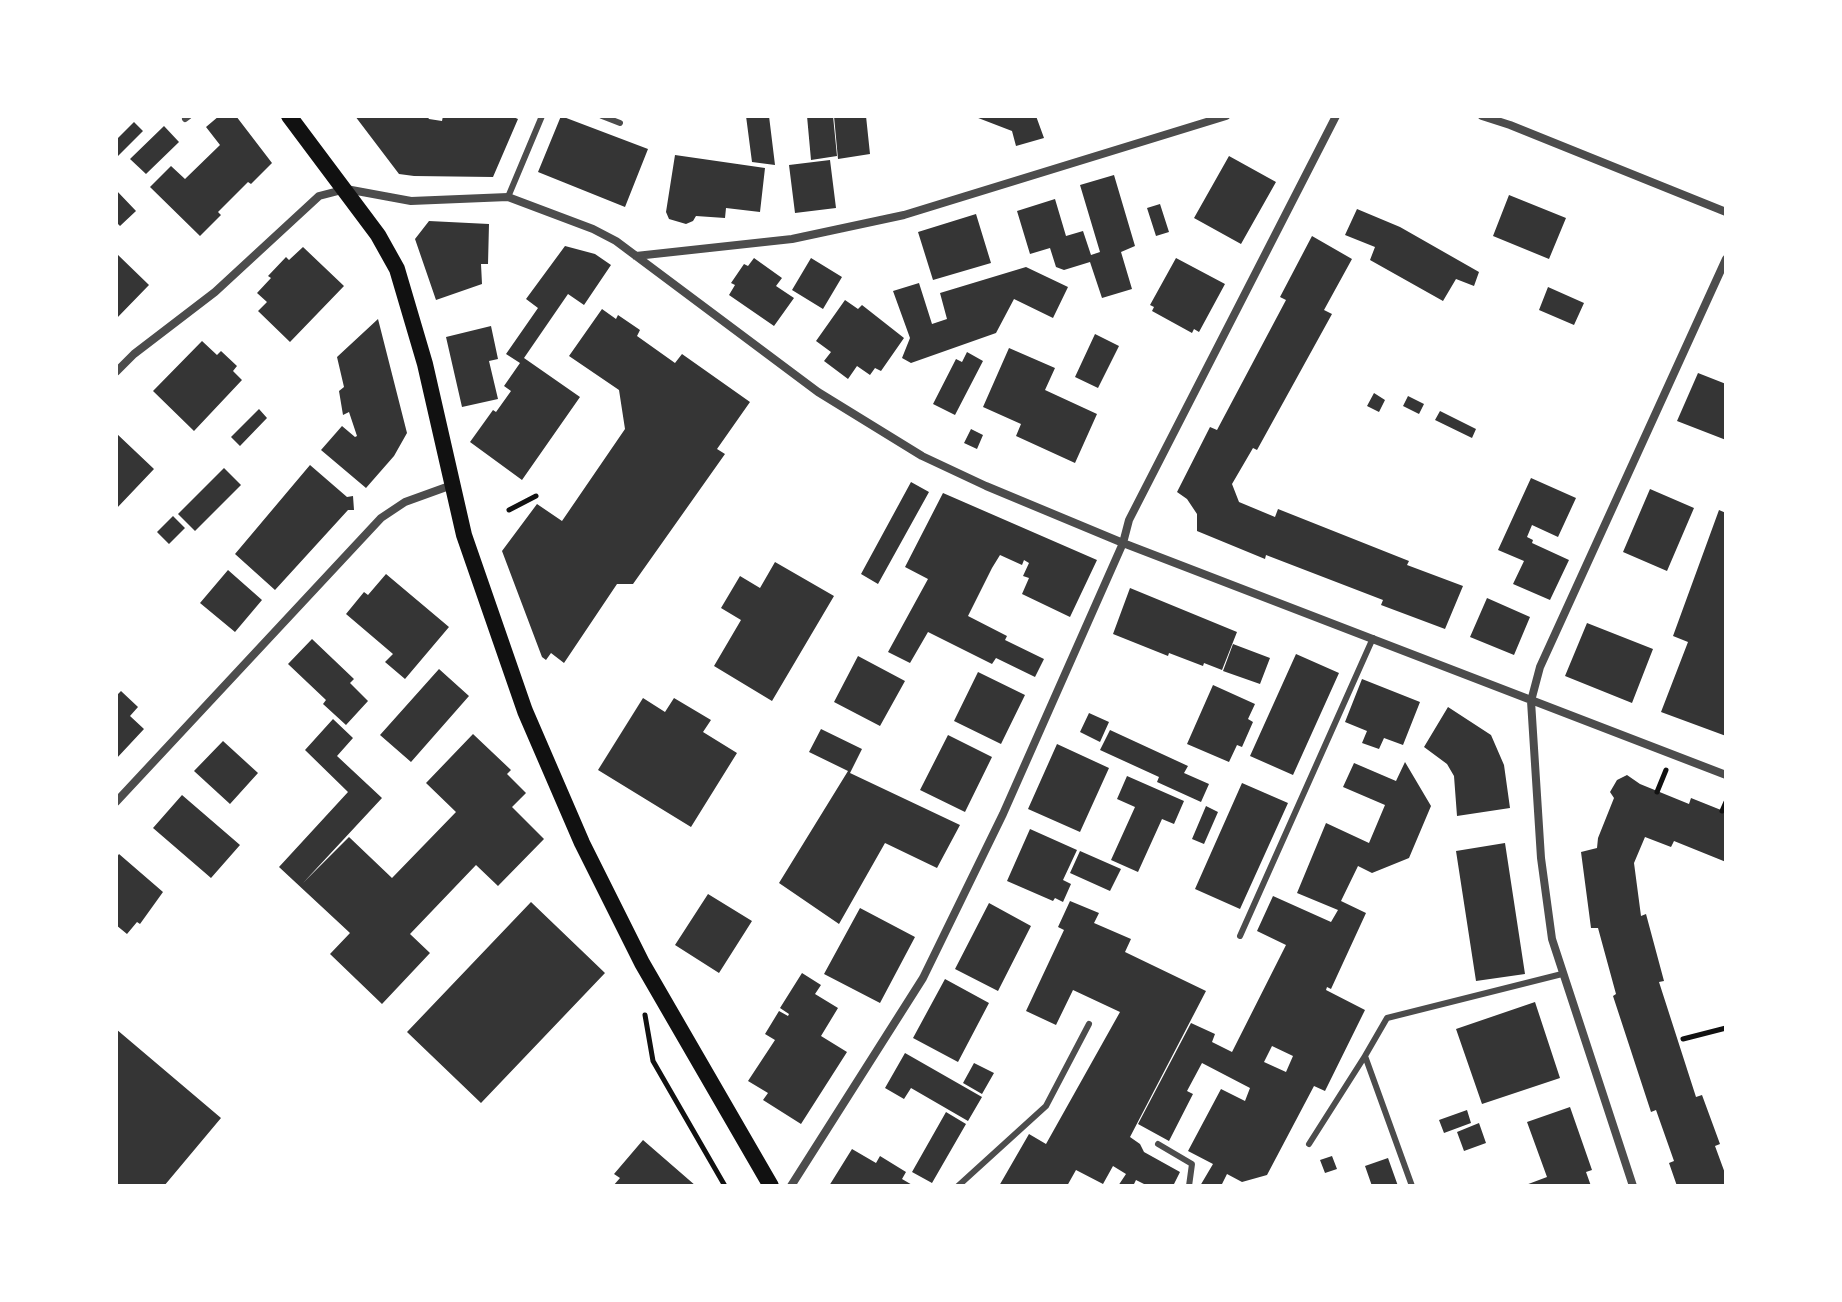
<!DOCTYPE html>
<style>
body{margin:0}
#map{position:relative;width:1842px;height:1302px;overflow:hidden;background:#fff;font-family:Montserrat,sans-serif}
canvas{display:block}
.frame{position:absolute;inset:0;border:118px solid #fff;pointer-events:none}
</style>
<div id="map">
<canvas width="1842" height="1302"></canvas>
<div class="frame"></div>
</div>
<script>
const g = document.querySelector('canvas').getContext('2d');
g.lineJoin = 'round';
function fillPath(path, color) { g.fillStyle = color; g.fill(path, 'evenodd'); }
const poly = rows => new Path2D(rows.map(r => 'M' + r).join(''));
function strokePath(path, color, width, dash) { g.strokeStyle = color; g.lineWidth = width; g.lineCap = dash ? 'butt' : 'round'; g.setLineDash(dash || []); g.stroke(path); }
const building = poly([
 [219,116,236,116,272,163,251,184,248,182,218,212,221,215,200,236,150,187,171,166,185,179,220,145,206,127],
 [355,116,427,116,429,119,442,121,443,116,511,116,518,119,493,177,414,176,399,174],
 [561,116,648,149,625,207,538,172],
 [746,116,769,116,775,165,752,162],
 [807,116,833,116,837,156,811,160],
 [834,116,866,116,870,154,838,159],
 [973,116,1036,116,1044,138,1016,146,1012,131],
 [134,122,143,131,116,158,116,140],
 [164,126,179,142,146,174,130,159],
 [675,155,765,168,760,212,726,208,725,218,696,216,693,221,686,224,669,219,666,212],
 [1229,156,1276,182,1241,244,1194,218],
 [830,160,836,208,795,213,789,165],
 [1114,175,1135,246,1121,252,1132,289,1102,298,1090,262,1064,270,1056,267,1050,248,1030,254,1017,211,1055,199,1066,236,1083,231,1091,255,1100,252,1080,185],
 [116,190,136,211,120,226,116,222],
 [1509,195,1566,218,1549,259,1493,236],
 [1160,204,1169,232,1156,236,1147,208],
 [1357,209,1400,227,1479,272,1474,286,1456,279,1443,301,1370,260,1375,247,1345,235],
 [976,214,991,263,933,280,918,232],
 [429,221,489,224,488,264,481,264,482,284,436,300,415,239],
 [1312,236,1352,259,1324,310,1332,314,1257,450,1253,448,1232,484,1239,502,1275,517,1278,509,1409,561,1407,565,1463,586,1445,629,1381,605,1383,600,1266,555,1265,559,1197,531,1197,514,1187,499,1177,492,1210,427,1217,430,1286,300,1280,297],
 [565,246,595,254,611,265,584,305,568,294,524,358,580,397,522,480,470,442,493,410,496,412,511,391,504,386,520,363,506,354,538,308,526,299],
 [303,247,344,286,290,342,258,311,267,302,257,293,271,278,268,276,286,257,289,260],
 [116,253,149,285,116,319],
 [754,258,782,278,776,286,794,298,774,326,729,295,735,285,731,283,744,264,748,266],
 [811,258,842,277,823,309,792,290],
 [1176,258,1225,284,1199,332,1194,329,1192,333,1152,311,1154,307,1150,305],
 [1026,267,1068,287,1053,318,1014,299,996,333,911,363,902,358,910,338,893,291,919,283,932,324,947,319,940,293],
 [1548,287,1584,303,1574,325,1539,310],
 [845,300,858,309,862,305,904,338,881,371,875,368,870,375,857,366,848,379,824,361,831,352,816,341],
 [602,309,616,319,618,315,640,330,637,336,675,363,682,354,750,402,717,449,725,454,633,584,617,584,564,663,551,653,546,660,542,657,502,551,537,504,562,521,625,429,619,390,569,356],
 [378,319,407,433,394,456,366,488,321,450,342,426,355,437,357,436,349,412,343,415,339,391,344,387,337,357],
 [491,326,498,359,489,361,498,399,462,407,446,337],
 [1095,334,1119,346,1098,388,1075,377],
 [202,341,217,355,221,351,237,366,233,371,242,380,194,431,153,391],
 [1009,348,1055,368,1045,390,1097,414,1075,463,1016,436,1021,424,983,407],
 [967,352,983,361,955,415,933,404,956,359,962,362],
 [1698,373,1726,384,1726,440,1677,421],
 [1374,393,1385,400,1379,412,1367,406],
 [1408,396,1424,404,1419,414,1403,406],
 [259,409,267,418,240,446,231,437],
 [1440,411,1476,429,1472,438,1435,420],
 [971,429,983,435,977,449,964,443],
 [116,433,154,469,116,509],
 [310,465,347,497,353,496,354,510,348,510,275,590,235,554],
 [224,468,241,485,195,531,178,514],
 [1531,478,1576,498,1558,537,1532,525,1527,537,1533,540,1532,543,1569,560,1550,600,1513,584,1524,561,1498,550],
 [911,482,929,492,878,584,861,574],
 [1650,489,1694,508,1667,571,1623,552],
 [943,493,1097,560,1070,617,1022,594,1029,578,1023,576,1029,563,1024,560,1022,565,1000,555,992,568,968,616,1007,636,1005,640,1044,659,1035,677,996,658,992,664,928,632,910,663,888,652,928,579,905,567],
 [1719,510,1726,513,1726,736,1661,712,1688,642,1673,636],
 [173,516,185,528,169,544,157,532],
 [775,562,834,596,772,701,714,666,741,620,721,608,740,576,760,588],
 [228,570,262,600,235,632,200,603],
 [386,574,449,627,405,679,385,662,393,654,346,614,364,592,368,595],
 [1130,588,1237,632,1222,670,1204,663,1203,666,1169,653,1168,656,1113,634],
 [1487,598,1530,617,1514,655,1470,637],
 [1587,623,1653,649,1632,703,1565,676],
 [312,639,354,679,350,683,368,701,346,725,323,704,326,700,288,664],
 [1233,644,1270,658,1260,684,1223,671],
 [1296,654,1339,673,1293,775,1250,756],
 [858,656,905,681,880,726,834,702],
 [439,669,469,696,411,762,380,735],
 [978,672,1025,695,1001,744,954,721],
 [1362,679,1420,702,1403,745,1384,738,1379,749,1362,743,1367,731,1345,722],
 [1213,685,1255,704,1248,719,1253,722,1242,747,1237,745,1229,762,1187,744],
 [121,691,138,707,130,716,144,729,116,759,116,696],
 [643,698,665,712,674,698,711,720,703,732,737,753,691,827,598,770],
 [1448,707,1491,735,1504,765,1510,808,1457,816,1454,776,1447,764,1424,747],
 [1089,713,1109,722,1100,742,1080,732],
 [333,719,353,738,337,756,382,798,303,883,349,837,392,878,456,812,426,783,473,734,511,770,507,774,526,793,512,807,544,839,498,886,476,865,410,934,430,953,382,1004,330,954,350,933,279,867,348,792,305,750],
 [821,729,862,749,850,773,960,825,937,868,885,843,839,924,779,883,848,771,809,752],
 [1110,730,1188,766,1184,773,1209,784,1201,802,1157,782,1159,777,1100,750],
 [948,735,992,757,965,812,920,790],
 [223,741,258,773,230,804,194,771],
 [1057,744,1109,768,1080,832,1028,809],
 [1405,762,1431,806,1409,858,1372,873,1358,866,1341,901,1366,913,1331,989,1327,987,1326,990,1365,1010,1325,1091,1314,1086,1267,1175,1242,1182,1227,1174,1221,1186,1200,1186,1213,1164,1188,1151,1221,1089,1245,1101,1250,1088,1202,1063,1187,1091,1193,1094,1169,1141,1138,1124,1191,1023,1215,1034,1212,1042,1232,1052,1286,945,1257,931,1273,896,1331,922,1338,910,1297,893,1326,823,1369,843,1385,805,1343,787,1354,763,1396,781],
 [1272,1046,1293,1056,1286,1072,1264,1062],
 [1627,775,1640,784,1689,804,1691,798,1726,812,1726,862,1674,841,1671,847,1645,837,1634,863,1641,916,1646,914,1664,981,1659,982,1696,1097,1702,1095,1720,1144,1715,1146,1726,1176,1726,1186,1677,1186,1669,1163,1674,1161,1656,1110,1651,1112,1613,996,1616,994,1598,928,1591,928,1581,852,1597,848,1598,838,1614,798,1610,792,1617,780],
 [1127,776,1184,801,1174,824,1162,819,1138,872,1111,860,1135,807,1117,799],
 [1242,783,1288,803,1240,909,1195,889],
 [182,795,240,845,211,878,153,828],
 [1206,806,1218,812,1204,844,1192,839],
 [1030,829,1077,850,1063,880,1071,884,1063,902,1055,898,1053,901,1007,881],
 [1505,843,1525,974,1476,981,1456,851],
 [1080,851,1121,869,1110,891,1070,873],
 [119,854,163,892,140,924,137,922,127,934,116,925,116,858],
 [708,894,752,921,719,973,675,945],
 [1070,901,1099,913,1094,923,1131,939,1125,952,1206,991,1130,1137,1140,1144,1144,1152,1180,1172,1173,1186,1148,1186,1136,1180,1133,1186,1118,1186,1126,1174,1113,1166,1103,1184,1076,1170,1067,1186,999,1186,1029,1134,1046,1144,1120,1012,1073,990,1056,1025,1026,1011,1064,930,1058,927],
 [531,902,605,973,481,1103,407,1032],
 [989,903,1031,926,998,991,955,969],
 [860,908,915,937,880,1003,824,974],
 [802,973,821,985,815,994,838,1008,821,1036,847,1052,801,1124,763,1100,768,1093,748,1081,775,1040,765,1034,779,1011,788,1016,789,1014,780,1008],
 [945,979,989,1003,958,1062,913,1038],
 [1535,1002,1560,1078,1482,1104,1456,1029],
 [116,1029,221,1118,164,1186,116,1186],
 [905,1053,982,1097,968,1121,911,1088,904,1099,885,1088],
 [974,1063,994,1073,982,1094,963,1083],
 [1570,1107,1592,1170,1586,1172,1591,1186,1523,1186,1547,1177,1527,1122],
 [1467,1110,1471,1123,1444,1133,1439,1120],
 [946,1112,966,1124,932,1183,912,1172],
 [1479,1123,1486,1143,1464,1151,1457,1132],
 [643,1140,696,1186,613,1186,620,1178,614,1174],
 [852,1149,876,1163,880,1156,906,1172,902,1179,914,1186,829,1186],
 [1332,1156,1337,1169,1325,1173,1320,1160],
 [1388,1158,1398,1186,1372,1186,1365,1166]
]);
const path = poly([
 [509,510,536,496],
 [1657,792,1666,770],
 [1722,811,1726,802],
 [645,1015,653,1061,725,1186],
 [1683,1039,1726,1028]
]);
const service = poly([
 [602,116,620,123],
 [185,119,189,116],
 [508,197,542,116],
 [1240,936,1373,638],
 [1365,1056,1387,1018,1562,974],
 [1158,1144,1192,1164,1189,1186],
 [1309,1144,1365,1056,1412,1186],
 [958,1186,1046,1106,1089,1024]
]);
const minor = poly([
 [1482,116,1510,125,1726,212],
 [636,256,792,239,904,215,1226,116],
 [116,372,134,354,215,292,319,196,346,189,411,201,508,197,593,229,616,241,818,392,922,456,986,486,1123,543,1726,775],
 [116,802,381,518,405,502,452,485],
 [791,1186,923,978,1003,814,1123,543,1129,520,1336,116],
 [1633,1186,1552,939,1541,858,1531,701,1540,667,1726,259]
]);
const secondary = poly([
 [289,116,378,235,397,269,425,364,464,535,525,711,582,843,642,963,771,1186]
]);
fillPath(building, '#353535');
strokePath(path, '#111', 5);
strokePath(service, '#4c4c4c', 6);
strokePath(minor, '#4c4c4c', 8);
strokePath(secondary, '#111', 16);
</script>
